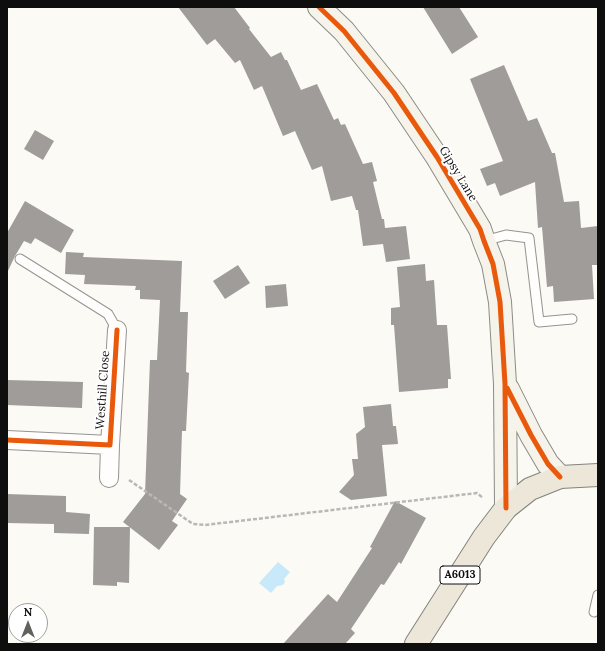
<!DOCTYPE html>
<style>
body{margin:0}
#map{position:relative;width:605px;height:651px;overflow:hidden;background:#fcfaf4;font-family:Lora,serif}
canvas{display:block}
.frame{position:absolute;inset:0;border:8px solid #0e0e0e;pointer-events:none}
.north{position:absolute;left:8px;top:603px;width:40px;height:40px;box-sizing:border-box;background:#fff;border:1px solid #9f9f9f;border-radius:50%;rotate:0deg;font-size:11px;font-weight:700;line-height:16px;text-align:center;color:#0e0e0e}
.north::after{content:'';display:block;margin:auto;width:14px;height:18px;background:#61615e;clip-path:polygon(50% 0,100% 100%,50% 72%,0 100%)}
</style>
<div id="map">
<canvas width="605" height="651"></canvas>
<div class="frame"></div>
<div class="north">N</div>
</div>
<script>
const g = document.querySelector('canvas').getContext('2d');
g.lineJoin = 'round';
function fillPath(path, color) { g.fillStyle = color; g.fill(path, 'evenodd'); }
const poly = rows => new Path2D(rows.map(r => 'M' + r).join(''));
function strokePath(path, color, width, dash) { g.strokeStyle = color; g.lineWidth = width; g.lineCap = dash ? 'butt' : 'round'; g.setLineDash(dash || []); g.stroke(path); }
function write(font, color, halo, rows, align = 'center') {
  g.font = font + ' Lora,serif'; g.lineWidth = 4; g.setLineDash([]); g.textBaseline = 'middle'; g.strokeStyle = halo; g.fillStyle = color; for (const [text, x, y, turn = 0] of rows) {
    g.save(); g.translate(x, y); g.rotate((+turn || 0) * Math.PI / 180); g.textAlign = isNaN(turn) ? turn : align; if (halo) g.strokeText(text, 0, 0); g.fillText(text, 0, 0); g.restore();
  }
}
const water = poly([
 [278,562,290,572,284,579,285,582,283,585,277,586,271,593,259,583]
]);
const building = poly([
 [178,7,234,7,250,28,249,29,271,57,281,52,285,60,287,60,301,90,317,84,334,120,338,118,341,125,345,124,363,164,372,162,377,181,373,182,382,219,384,219,385,228,406,226,410,259,386,262,383,244,363,246,358,210,356,210,352,196,331,201,322,166,312,170,295,131,283,136,262,86,254,90,240,60,235,63,215,39,207,45],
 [423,7,459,7,478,37,452,54],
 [504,65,528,121,537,118,552,153,555,153,564,202,579,201,581,228,598,226,598,265,592,265,594,299,554,302,553,286,547,287,542,227,538,228,535,182,500,196,495,183,487,186,480,169,503,161,470,79],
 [35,130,54,141,43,160,24,149],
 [25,201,74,230,61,253,35,238,31,244,24,241,15,256,7,273,7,233],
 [66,252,84,253,83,257,182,261,180,312,188,312,186,372,189,373,186,431,182,431,180,494,187,499,172,521,178,525,159,550,123,522,145,494,150,360,157,360,160,300,140,299,140,290,135,290,136,286,84,284,85,275,65,274],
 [425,264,426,281,434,280,437,325,447,325,451,379,448,379,448,388,399,392,394,325,391,325,391,308,400,307,397,267],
 [238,265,250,283,225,299,213,281],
 [286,284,288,306,266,308,265,286],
 [7,380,83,382,82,408,7,405],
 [391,404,393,426,396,426,398,444,382,445,387,496,351,500,339,492,354,475,352,459,358,459,356,434,365,427,363,407],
 [7,494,66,496,66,512,90,514,89,534,54,533,54,524,7,523],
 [395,501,426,518,401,564,399,562,384,585,381,584,351,629,355,633,345,644,283,644,328,594,337,602,372,548,370,547],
 [94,527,130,527,129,583,117,582,117,586,93,585]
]);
const path = poly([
 [129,480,193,524,205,525,477,493,483,498]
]);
const service = poly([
 [484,241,506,235,529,238,539,322,572,319],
 [20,259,108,314,117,330],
 [594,612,598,595]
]);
const minor = poly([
 [7,440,110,445,117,330],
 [109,478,110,445]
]);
const secondary = poly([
 [319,7,344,31,394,93,437,157,480,229,484,241,493,264,500,302,505,384,506,508],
 [508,389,531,435,548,464,560,477]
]);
const primary = poly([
 [416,644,484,537,506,508,530,489,560,477,598,475]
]);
const cycleway = poly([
 [319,7,344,31,394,93,437,157,480,229,484,241,493,264,500,302,505,384,506,508],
 [507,388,531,435,548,464,560,477],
 [7,440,110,445,117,330]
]);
const shields = [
 [460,575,40]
];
const shieldNames = [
 ["A6013",460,575]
];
const streetNames = [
 ["Gipsy Lane",458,174,59],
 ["Westhill Close",103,390,-86]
];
fillPath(water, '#c7e9f9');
fillPath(building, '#9f9c99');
strokePath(service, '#959492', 11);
strokePath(minor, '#959492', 20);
strokePath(secondary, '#8c8b88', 24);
strokePath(primary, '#82827f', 24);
strokePath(path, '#b8b8b7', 2.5, [4, 2]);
strokePath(service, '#fffefd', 9);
strokePath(minor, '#fffefd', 18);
strokePath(secondary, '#f5f3ea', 22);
strokePath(primary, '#ede7d9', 22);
strokePath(cycleway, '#e8590c', 5);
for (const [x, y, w] of shields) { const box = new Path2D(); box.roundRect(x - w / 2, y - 9, w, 18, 3); g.fillStyle = '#fff'; g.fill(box); strokePath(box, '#0e0e0e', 1); }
write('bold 11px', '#0e0e0e', null, shieldNames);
write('12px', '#0e0e0e', '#fff', streetNames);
</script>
